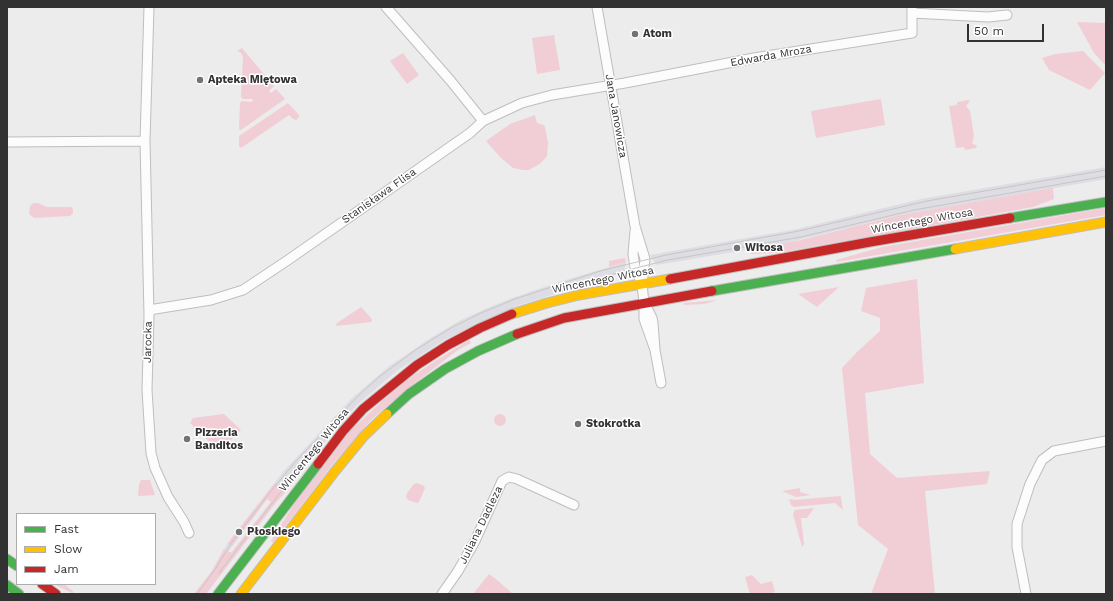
<!DOCTYPE html>
<meta charset="utf-8">
<style>
body{margin:0}
#map{position:relative;width:1113px;height:601px;overflow:hidden;background:#ececed;font-family:"Work Sans",sans-serif}
canvas{display:block}
.frame{position:absolute;inset:0;border:8px solid #323233;pointer-events:none}
.legend{position:absolute;left:16px;top:513px;width:140px;height:72px;box-sizing:border-box;background:#fff;border:1px solid #adadad;margin:0;padding:5px 7px;list-style:none;font-size:12px;color:#323233}
.legend li{display:flex;align-items:center;gap:8px;height:20px}
.legend b{width:20px;border:1px solid #adadad}
.scale{position:absolute;left:967px;top:24px;width:77px;height:18px;box-sizing:border-box;border:2px solid #323233;border-top:0;padding-left:5px;font-size:12px;line-height:14px;white-space:nowrap;color:#323233;-webkit-text-stroke:3px #fff;paint-order:stroke}
</style>
<div id="map">
<canvas width="1113" height="601"></canvas>
<div class="frame"></div>
<ul class="legend">
<li><b style="height:5px;background:#4caf50"></b>Fast</li>
<li><b style="height:5px;background:#ffc107"></b>Slow</li>
<li><b style="height:5px;background:#c62828"></b>Jam</li>
</ul>
<div class="scale">50 m</div>
</div>
<script>
const g = document.querySelector('canvas').getContext('2d');
g.lineJoin = 'round';
function fillPath(path, color) { g.fillStyle = color; g.fill(path, 'evenodd'); }
const poly = rows => new Path2D(rows.map(r => 'M' + r).join(''));
function strokePath(path, color, width, dash) { g.strokeStyle = color; g.lineWidth = width; g.lineCap = dash ? 'butt' : 'round'; g.setLineDash(dash || []); g.stroke(path); }
function write(font, color, halo, rows, align = 'center') {
  g.font = font + ' "Work Sans",sans-serif'; g.lineWidth = 3; g.setLineDash([]); g.textBaseline = 'middle'; g.strokeStyle = halo; g.fillStyle = color; for (const [text, x, y, turn = 0] of rows) {
    g.save(); g.translate(x, y); g.rotate((+turn || 0) * Math.PI / 180); g.textAlign = isNaN(turn) ? turn : align; if (halo) g.strokeText(text, 0, 0); g.fillText(text, 0, 0); g.restore();
  }
}
const built = poly([
 [1106,167,1106,179,896,216,786,243,657,265,653,260,650,255,797,229,921,199],
 [626,262,625,269,622,273,517,306,444,340,398,370,358,404,328,438,274,505,206,594,194,594,212,571,224,549,233,536,283,472,351,399,388,367,432,337,461,320,485,309,512,298,559,282],
 [267,499,271,502,231,553,228,552]
]);
const green = poly([
 [1077,22,1106,23,1106,66,1094,53],
 [554,35,560,70,537,74,532,38],
 [242,48,274,86,269,91,271,93,276,89,285,99,241,130,239,129,240,103,242,101,252,102,253,99,243,99,241,97,243,56,240,52,237,51],
 [1083,51,1105,73,1090,90,1049,70,1042,58,1055,54],
 [403,53,419,75,407,84,390,61],
 [881,99,885,125,816,138,811,111],
 [968,100,970,101,966,106,970,111,974,136,972,143,977,146,976,148,965,150,964,147,956,148,949,106,957,105,957,102],
 [288,103,299,115,299,117,296,120,293,119,289,115,241,148,239,146,239,136],
 [535,115,537,123,544,125,545,127,548,143,547,156,541,163,529,170,523,170,513,168,500,157,486,141,510,124],
 [1053,188,1054,199,1033,207,777,253,751,254,751,249,801,240,896,216],
 [33,203,38,203,47,207,71,207,73,209,73,213,70,216,34,218,29,214,30,206],
 [1106,208,1106,215,837,262,836,260,882,247],
 [625,258,626,262,609,267,609,261],
 [917,279,924,383,865,393,870,454,897,478,990,471,987,484,925,491,935,594,871,594,888,549,858,525,842,368,857,352,880,331,880,318,861,311,866,288],
 [601,280,602,285,568,291,568,290],
 [839,287,817,307,798,294],
 [718,300,704,304,685,305,683,303],
 [361,307,371,318,372,321,371,322,336,326,337,323],
 [469,340,471,343,458,350,411,386,371,420,333,464,273,543,271,541,294,504,350,431,381,402,407,380,435,361],
 '494 420a6 6 0 1 1 12 0a6 6 0 1 1-12 0Z',
 [224,414,241,430,221,450,218,450,190,423,193,418],
 [328,438,290,487,274,505,206,594,194,594,212,571,224,549,231,553,271,502,267,499,232,546,227,544,275,483,286,490],
 [141,480,150,480,155,495,138,496,139,485],
 [417,483,424,486,425,488,419,502,417,503,408,500,406,497,407,493,414,484],
 [800,488,800,492,811,495,796,497,782,491],
 [840,496,841,497,843,510,835,503,794,507,791,505,789,499,795,500],
 [814,508,807,518,801,518,804,544,802,547,793,514,795,510],
 [489,574,497,580,513,594,473,594],
 [752,575,761,584,772,581,775,592,768,594,750,594,745,577],
 [53,584,64,584,74,592,72,593]
]);
const street = poly([
 [149,7,145,141,149,315,147,390,151,453,155,468,168,497,184,522,189,533],
 [386,7,450,80,483,121],
 [597,7,635,226,645,259,642,284,644,303,644,319,655,350],
 [912,13,988,17,1007,15],
 [7,142,145,141],
 [635,231,633,254,635,268,642,284],
 [645,304,652,318,653,323,655,350,661,383],
 [149,310,211,300,243,290,288,260,417,170,470,133,483,121,522,103,552,95,625,83,754,58,912,33,912,7],
 [442,594,458,571,475,541,502,481,509,477,517,479,574,505],
 [1026,594,1017,547,1017,524,1030,484,1042,460,1054,451,1106,441]
]);
const fast = poly([
 [1010,218,1106,202],
 [712,291,955,249],
 [387,414,409,394,445,369,478,351,517,334],
 [7,559,17,566],
 [7,585,19,594],
 [218,594,318,464]
]);
const slow = poly([
 [955,249,1106,222],
 [512,314,547,303,579,295,670,279],
 [241,594,336,470,364,436,387,414]
]);
const jam = poly([
 [670,279,870,242,1010,218],
 [517,334,564,318,712,291],
 [318,464,343,431,363,409,417,365,448,345,480,328,512,314],
 [42,584,56,594]
]);
const tram = poly([
 [556,292,620,272,668,260,801,237,914,210,1106,176],
 [219,573,283,489,321,443],
 [197,594,216,568,232,542,271,491,297,460,359,395,379,377,417,349,451,328,481,313,515,299,600,271,666,255,799,231,927,201,1106,170]
]);
const markers = [
 [635,34,4,"#737374"],
 [200,80,4,"#737374"],
 [737,248,4,"#737374"],
 [578,424,4,"#737374"],
 [187,439,4,"#737374"],
 [239,532,4,"#737374"]
];
const poiNames = [
 ["Atom",643,34],
 ["Apteka Miętowa",208,80],
 ["Witosa",745,248],
 ["Stokrotka",586,424],
 ["Pizzeria",195,433],
 ["Banditos",195,446],
 ["Płoskiego",247,532]
];
const streetNames = [
 ["Edwarda Mroza",771,56,-10],
 ["Jana Janowicza",616,116,80],
 ["Stanisława Flisa",379,196,-35],
 ["Wincentego Witosa",922,221,-10],
 ["Wincentego Witosa",603,280,-11],
 ["Jarocka",148,342,-89],
 ["Wincentego Witosa",314,450,-51],
 ["Juliana Dadleza",481,525,-64]
];
fillPath(built, '#dedde3');
fillPath(green, '#f1cdd6');
strokePath(street, '#bebebf', 11);
strokePath(fast, '#bebebf', 11);
strokePath(slow, '#bebebf', 11);
strokePath(jam, '#bebebf', 11);
strokePath(street, '#fcfcfc', 9);
strokePath(fast, '#4caf50', 9);
strokePath(slow, '#ffc107', 9);
strokePath(jam, '#c62828', 9);
strokePath(tram, '#c6c6c6', 1);
for (const [x, y, r, color] of markers) { const dot = new Path2D(); dot.arc(x, y, r, 0, 2 * Math.PI); g.fillStyle = color; g.fill(dot); strokePath(dot, '#fff', 1.5); }
write('bold 11px', '#323233', '#fff', poiNames, 'left');
write('11px', '#323233', '#fff', streetNames);
</script>
